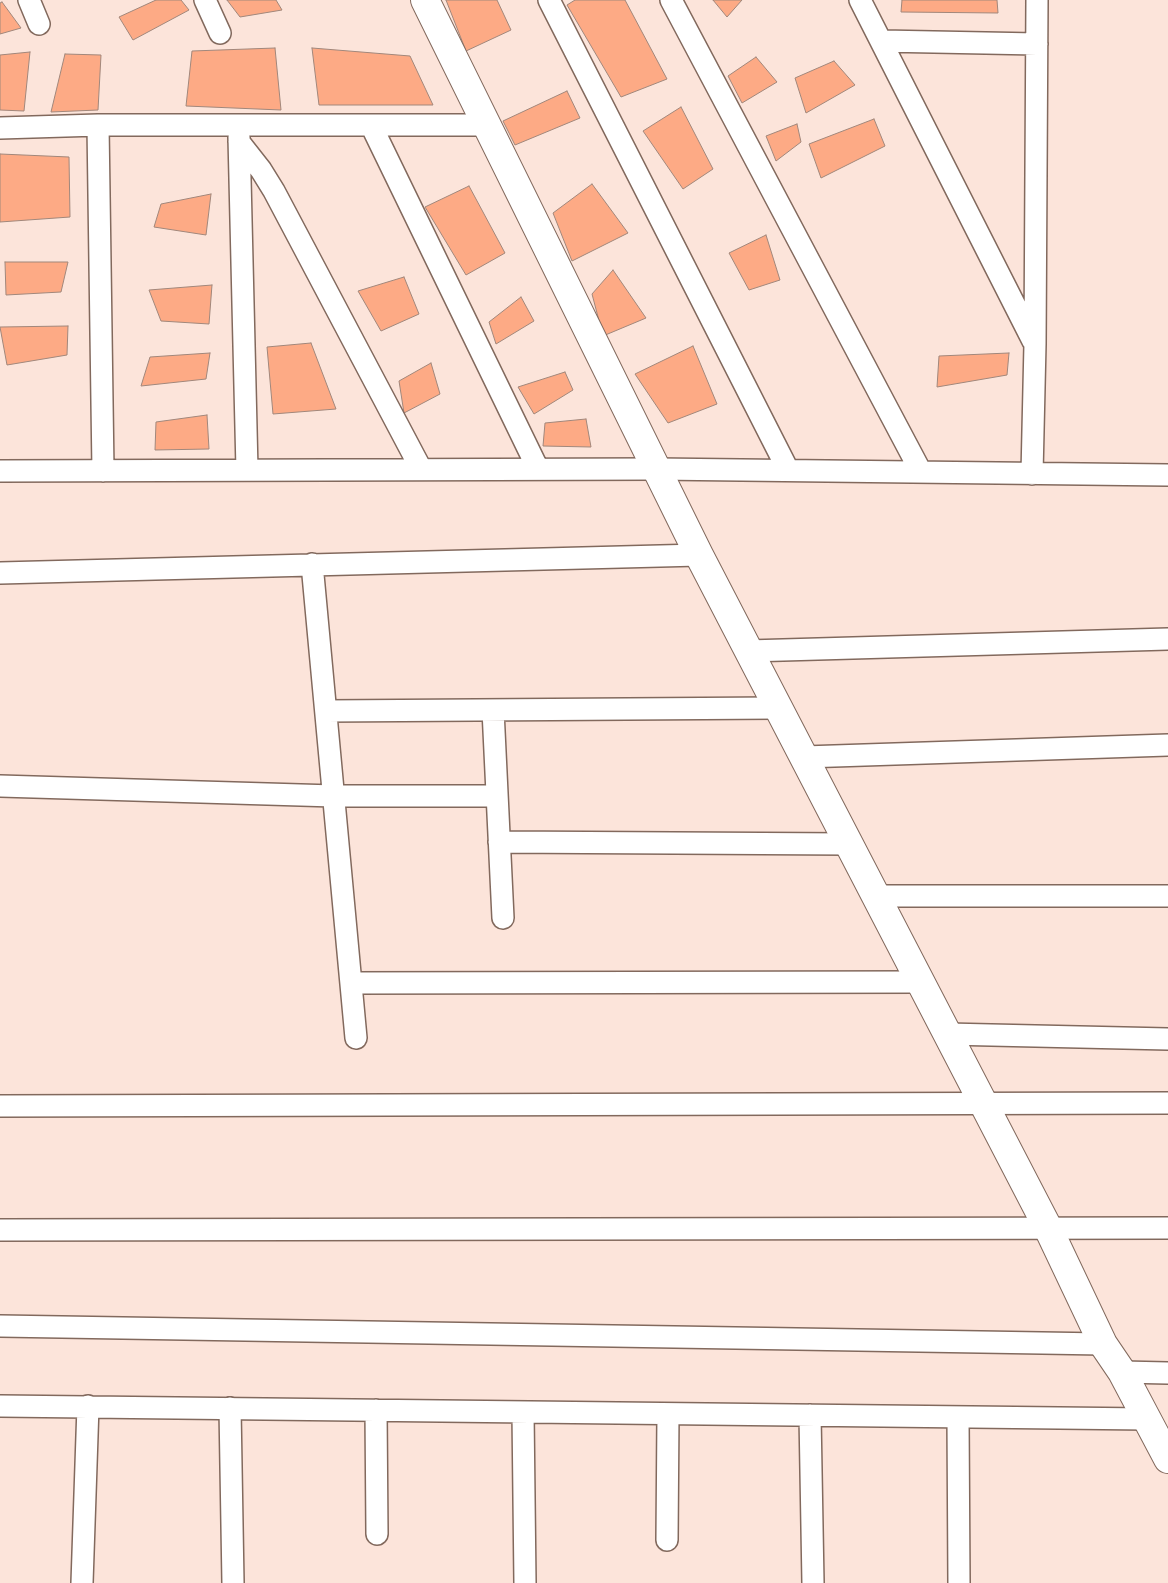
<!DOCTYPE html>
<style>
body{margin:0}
canvas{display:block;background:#fce4da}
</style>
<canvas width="1168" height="1583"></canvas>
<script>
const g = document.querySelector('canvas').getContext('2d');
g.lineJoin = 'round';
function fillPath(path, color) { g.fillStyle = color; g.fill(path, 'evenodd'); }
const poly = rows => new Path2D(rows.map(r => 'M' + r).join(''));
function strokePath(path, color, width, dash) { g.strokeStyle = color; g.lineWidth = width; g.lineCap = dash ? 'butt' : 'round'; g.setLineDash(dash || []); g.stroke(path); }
const building = poly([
 [156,0,181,0,189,10,133,40,119,17,156,0],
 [227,0,276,0,282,10,240,17,227,0],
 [446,0,497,0,511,30,466,51,446,0],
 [575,0,625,0,667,79,621,97,567,5,575,0],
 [713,0,742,0,727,17,713,0],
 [902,0,997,0,998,13,901,12,902,0],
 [2,2,21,28,0,34,0,3,2,2],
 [275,48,281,110,186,106,192,51,275,48],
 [312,48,410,56,433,105,319,105,312,48],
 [30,52,24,111,0,110,0,55,30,52],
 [65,54,101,55,98,110,51,112,65,54],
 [756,57,777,82,742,103,728,76,756,57],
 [834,61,855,85,806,113,795,78,834,61],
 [567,91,580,118,515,145,503,121,567,91],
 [681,107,713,169,683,189,643,131,681,107],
 [874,119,885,146,821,178,809,144,874,119],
 [797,124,801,142,776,161,766,136,797,124],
 [0,154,69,157,70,217,0,222,0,154],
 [592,184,628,233,572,261,553,213,592,184],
 [469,186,505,253,466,275,425,207,469,186],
 [211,194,206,235,154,227,161,204,211,194],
 [766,235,780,280,749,290,729,253,766,235],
 [5,262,68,262,61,292,6,295,5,262],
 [613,270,646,318,603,336,592,294,613,270],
 [404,277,419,314,381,331,358,291,404,277],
 [212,285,209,324,161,321,149,290,212,285],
 [521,297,534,321,496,344,489,322,521,297],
 [68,326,67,355,7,365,0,327,68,326],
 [311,343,336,409,273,414,267,347,311,343],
 [693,346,717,404,668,423,635,374,693,346],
 [210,353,206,379,141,386,150,357,210,353],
 [1009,353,1007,375,937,387,939,356,1009,353],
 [431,363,440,394,404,413,399,381,431,363],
 [565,372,573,390,534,414,518,387,565,372],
 [207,415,209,449,155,450,156,422,207,415],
 [586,419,591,447,543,446,545,423,586,419]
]);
const street = poly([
 [29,0,39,24],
 [205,0,220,33],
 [549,0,788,470],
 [671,0,921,472],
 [860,0,1033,341],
 [882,41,1037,44],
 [98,125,103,471],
 [371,125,538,469],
 [0,128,98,125,486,125],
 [239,137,247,470],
 [239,142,261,170,274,191,421,469],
 [0,471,656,469,1168,475],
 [1032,474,1035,344,1037,0],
 [312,564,356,1038],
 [0,573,699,555],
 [748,651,1168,639],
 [493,710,503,918],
 [326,711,778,708],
 [804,757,1168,745],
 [0,786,334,796,497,796],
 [499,842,849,844],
 [876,896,1168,896],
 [351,983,921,982],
 [947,1034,1168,1039],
 [0,1106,1168,1103],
 [0,1230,1168,1228],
 [0,1326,1103,1344],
 [1122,1372,1168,1373],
 [0,1406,1147,1419],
 [230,1408,233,1583],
 [376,1410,377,1534],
 [523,1412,525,1583],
 [810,1415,813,1583],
 [958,1417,959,1583],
 [667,1540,668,1414],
 [82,1583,88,1406]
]);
const secondary = poly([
 [425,0,699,555,1048,1228,1103,1344,1122,1372,1168,1459]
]);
fillPath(building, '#fdaa85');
strokePath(building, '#a1877b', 1);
strokePath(street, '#82695d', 24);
strokePath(secondary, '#82695d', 30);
strokePath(street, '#fff', 21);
strokePath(secondary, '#fff', 28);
</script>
